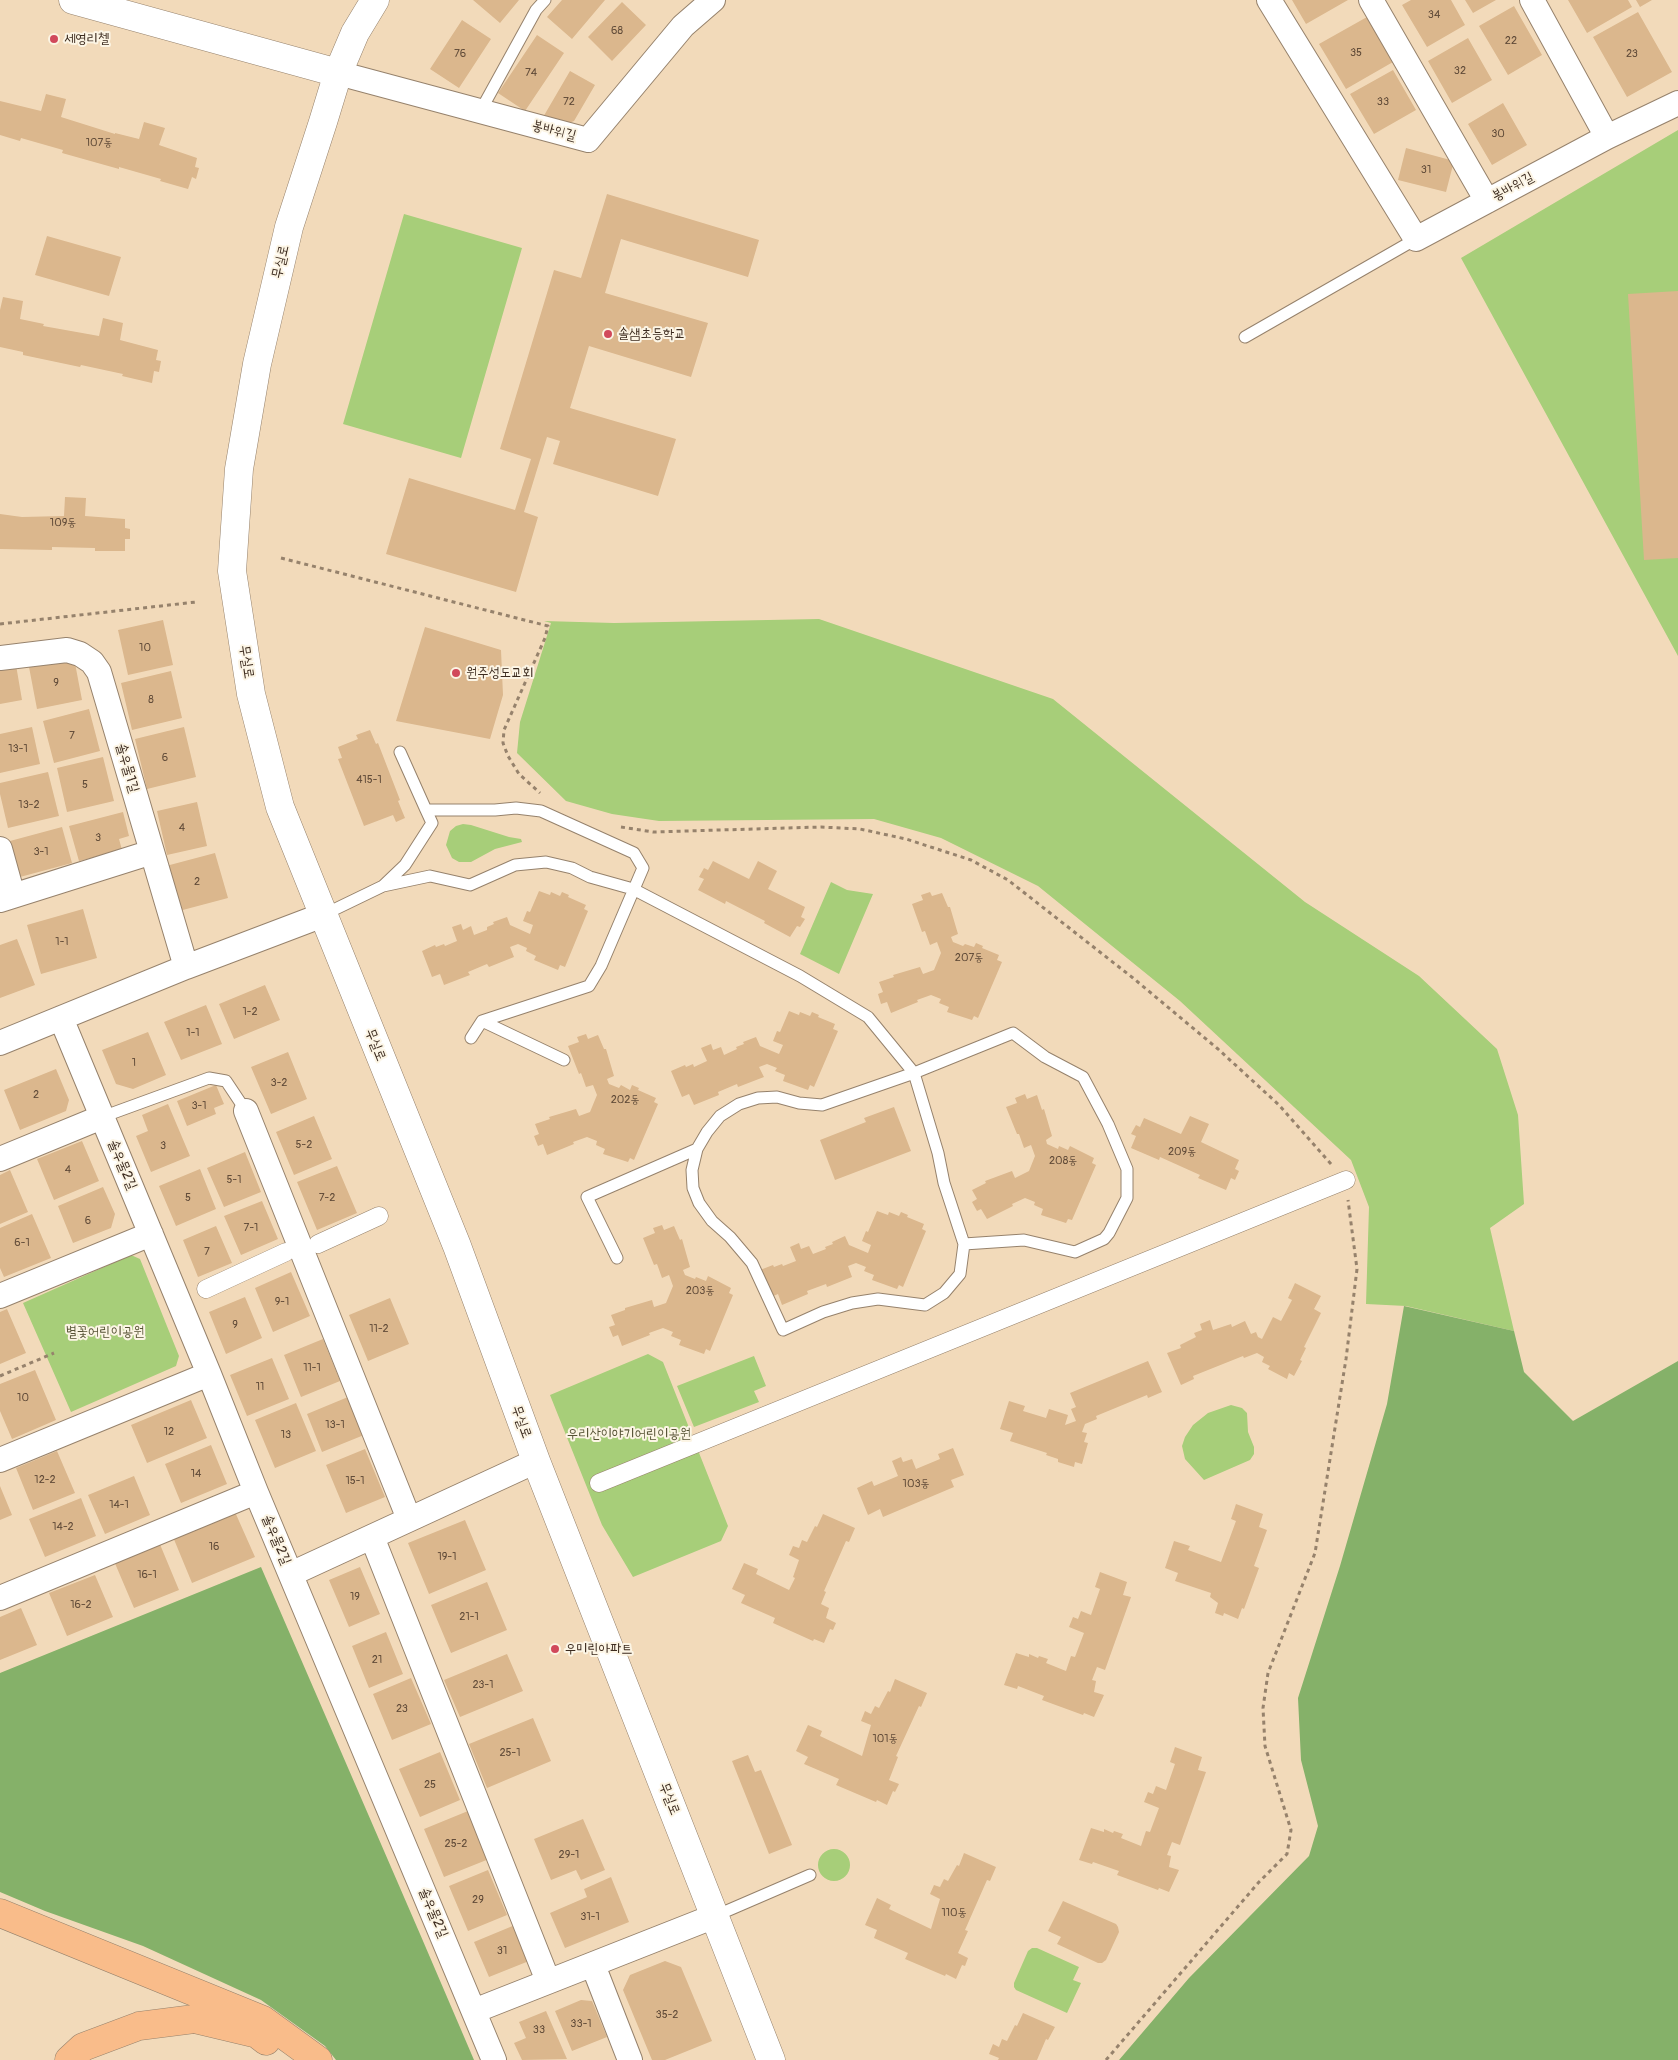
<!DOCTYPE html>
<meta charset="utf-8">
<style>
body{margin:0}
canvas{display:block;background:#f2daba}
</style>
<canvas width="1678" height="2060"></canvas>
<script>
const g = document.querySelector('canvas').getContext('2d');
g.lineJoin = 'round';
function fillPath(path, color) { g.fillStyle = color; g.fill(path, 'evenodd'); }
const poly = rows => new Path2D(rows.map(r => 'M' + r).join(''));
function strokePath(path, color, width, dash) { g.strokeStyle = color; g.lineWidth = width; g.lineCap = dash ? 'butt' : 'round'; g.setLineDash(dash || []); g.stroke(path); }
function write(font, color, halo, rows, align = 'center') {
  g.font = font + ' Pangolin,"Poor Story",sans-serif'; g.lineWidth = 4; g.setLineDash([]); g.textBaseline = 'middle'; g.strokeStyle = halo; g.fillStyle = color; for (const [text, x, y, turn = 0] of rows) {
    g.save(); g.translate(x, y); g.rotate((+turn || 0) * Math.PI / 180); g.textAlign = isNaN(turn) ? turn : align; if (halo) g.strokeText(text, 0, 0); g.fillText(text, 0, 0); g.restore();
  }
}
const green = poly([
 [1678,130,1678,656,1461,258],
 [404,214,522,248,461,458,343,424],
 [819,619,1053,699,1305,902,1419,976,1497,1049,1518,1115,1524,1204,1490,1228,1514,1331,1406,1306,1366,1304,1369,1207,1351,1160,1180,1001,1038,886,941,838,874,819,659,821,612,814,566,801,517,753,520,722,551,623,544,621,614,623],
 [463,824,471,825,509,837,521,839,522,842,495,849,471,862,459,862,452,858,446,845,450,831,456,826],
 [831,882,847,890,873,894,839,974,800,954],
 [131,1255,140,1259,179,1356,176,1366,71,1412,23,1303],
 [648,1354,663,1362,728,1526,721,1541,633,1577,602,1525,550,1395],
 [754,1356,766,1386,754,1391,759,1402,694,1427,677,1386],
 [1231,1405,1242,1408,1247,1413,1248,1432,1254,1447,1254,1454,1250,1460,1204,1480,1185,1459,1182,1446,1185,1437,1193,1425,1208,1413],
 '818 1865a16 16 0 1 1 32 0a16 16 0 1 1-32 0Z',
 [1032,1948,1037,1948,1079,1967,1073,1980,1081,1983,1067,2013,1016,1990,1014,1987,1014,1983,1028,1951]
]);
const forest = poly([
 [1404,1306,1514,1331,1524,1372,1573,1421,1678,1361,1678,2060,1119,2060,1189,1978,1309,1856,1318,1826,1301,1760,1298,1698,1340,1566,1387,1404],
 [261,1567,420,1934,474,2060,336,2060,325,2046,261,2000,143,1946,45,1911,0,1892,0,1673]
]);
const building = poly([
 [473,0,519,0,500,23],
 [562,0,605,0,572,39,547,17],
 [1292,0,1348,0,1306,24],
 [1411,0,1451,0,1465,25,1427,47,1402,5],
 [1465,0,1496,0,1473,13],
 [1568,0,1628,0,1632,7,1587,33],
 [1636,0,1652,0,1640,7],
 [622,2,646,25,612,61,588,37],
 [1514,6,1542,55,1508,75,1479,26],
 [1638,12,1672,72,1627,97,1593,37],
 [1367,17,1393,62,1346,89,1319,44],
 [462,20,491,39,459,88,430,69],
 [537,35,564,53,525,111,498,93],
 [1468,38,1492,80,1452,103,1428,61],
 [1393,70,1416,110,1374,134,1350,94],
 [570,71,595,85,574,121,557,128,542,119],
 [46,94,66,99,61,117,115,134,115,133,139,139,144,122,165,128,159,145,197,158,195,167,199,168,196,179,192,177,188,189,160,181,161,179,119,167,119,169,62,153,63,150,21,138,20,141,0,135,0,101,41,111],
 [1503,103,1527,145,1492,165,1468,124],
 [1406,148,1454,161,1446,192,1398,180],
 [607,194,759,240,748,277,621,239,605,293,708,323,691,377,589,346,570,408,676,439,658,496,553,464,560,441,547,437,524,512,538,517,516,592,386,554,409,478,515,510,531,459,500,449,554,270,581,278],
 [47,236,121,257,109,296,35,275],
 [1678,291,1678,558,1644,560,1628,294],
 [3,297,23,301,20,319,44,324,43,326,99,336,103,318,123,323,120,340,158,350,156,360,161,361,159,372,154,371,152,383,122,376,123,374,81,365,80,367,23,355,23,352,0,347,0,310],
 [65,497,86,498,85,516,125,519,125,528,130,529,130,539,125,539,125,551,95,551,95,548,52,547,52,550,0,549,0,514,22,517,64,516],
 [163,620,173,665,128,675,118,630],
 [425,627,501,650,503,695,490,739,396,721],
 [74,658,82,700,37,709,29,667],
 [16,665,22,700,0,704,0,668],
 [171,671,182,718,132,730,121,683],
 [89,709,100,751,54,763,43,721],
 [32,727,40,764,0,773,0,734],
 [184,727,196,777,147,789,135,739],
 [370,730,376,744,378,743,400,800,398,801,405,818,396,822,393,815,364,826,338,759,342,758,338,747,358,739,356,735],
 [103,757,114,801,67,812,57,768],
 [48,772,59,816,8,828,0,794,0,783],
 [197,802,207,846,167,855,157,811],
 [123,812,129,836,119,839,122,850,79,861,69,826],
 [62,827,72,863,20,877,10,841],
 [215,853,228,898,179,911,166,866],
 [713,861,749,879,758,861,777,871,768,889,805,907,801,917,805,919,800,927,797,926,790,937,764,923,765,921,726,901,725,904,698,890,704,879,699,877,704,868,708,870],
 [539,891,550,895,551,892,560,896,562,892,569,895,568,897,586,905,584,909,588,911,565,967,560,965,558,970,534,960,536,956,526,951,527,948,518,944,510,947,514,957,489,967,487,964,468,972,470,975,444,985,440,974,432,977,422,951,435,945,436,947,444,944,445,946,457,941,452,927,461,924,463,930,471,926,474,935,487,930,487,927,494,924,493,922,507,917,510,925,530,934,533,925,523,921,527,911,530,912],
 [930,892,932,896,942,893,948,907,950,907,958,934,951,937,953,942,963,946,965,944,974,947,976,943,983,946,982,948,999,955,997,960,1002,962,978,1018,974,1016,972,1020,947,1012,949,1007,939,1003,941,999,931,995,917,1000,918,1002,891,1013,887,1002,881,1004,878,994,883,992,879,982,894,977,893,975,920,967,923,974,934,970,941,953,937,942,930,945,925,931,922,932,912,904,923,900,921,895],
 [83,909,97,958,41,974,27,925],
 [17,939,35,985,0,998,0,945],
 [265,985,280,1020,234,1039,219,1004],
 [206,1005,222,1044,181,1060,164,1022],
 [789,1011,799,1015,800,1012,810,1016,812,1012,819,1015,818,1017,835,1024,833,1029,838,1031,814,1087,810,1085,808,1090,783,1081,785,1075,775,1071,777,1068,767,1064,759,1067,764,1077,738,1087,737,1084,718,1092,719,1095,694,1105,689,1094,682,1097,671,1071,685,1065,686,1067,693,1064,694,1067,707,1061,701,1048,711,1044,713,1050,721,1047,724,1055,737,1049,736,1047,744,1044,743,1042,756,1037,760,1046,779,1054,783,1045,773,1041,777,1031,780,1032],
 [148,1032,166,1075,133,1089,116,1084,102,1050],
 [586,1034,588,1039,598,1035,604,1049,606,1049,614,1076,607,1079,609,1084,619,1088,621,1085,630,1090,632,1085,639,1088,638,1090,656,1098,654,1102,658,1104,634,1160,630,1158,628,1162,603,1154,605,1149,596,1145,597,1141,587,1137,573,1142,574,1144,547,1155,543,1144,538,1146,534,1136,539,1134,535,1124,550,1119,549,1117,576,1109,579,1116,590,1112,597,1095,593,1085,586,1087,581,1073,579,1074,568,1046,579,1042,577,1037],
 [288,1052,307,1099,271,1114,251,1067],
 [56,1069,69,1100,66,1111,20,1130,4,1090],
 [216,1085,224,1104,214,1108,216,1114,187,1126,177,1101],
 [1025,1094,1027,1099,1037,1095,1042,1110,1044,1109,1052,1136,1046,1140,1047,1144,1058,1149,1059,1146,1068,1150,1070,1146,1094,1158,1092,1163,1096,1165,1072,1220,1068,1219,1066,1223,1041,1215,1043,1209,1034,1205,1035,1202,1025,1198,1012,1204,1013,1206,987,1219,981,1209,977,1211,972,1202,977,1199,972,1190,986,1183,985,1181,1012,1171,1015,1178,1029,1171,1035,1156,1031,1145,1024,1148,1019,1134,1017,1134,1006,1107,1017,1103,1015,1098],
 [168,1104,190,1156,151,1172,136,1136,148,1131,142,1115],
 [894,1107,911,1151,835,1180,820,1140,866,1122,864,1118],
 [314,1116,332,1159,294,1175,276,1132],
 [1190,1116,1209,1124,1201,1142,1239,1160,1235,1169,1239,1171,1235,1180,1231,1178,1226,1190,1198,1178,1200,1175,1160,1157,1159,1160,1131,1148,1136,1136,1131,1134,1136,1125,1140,1127,1144,1118,1181,1134],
 [82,1141,99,1181,54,1200,37,1159],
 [245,1152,261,1192,224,1207,207,1168],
 [337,1166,357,1213,317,1230,297,1182],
 [200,1169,216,1209,176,1226,159,1186],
 [10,1170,28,1212,0,1224,0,1175],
 [103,1187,115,1214,111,1228,73,1243,58,1206],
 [262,1201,278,1239,241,1255,224,1216],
 [877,1211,888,1215,889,1212,899,1216,901,1212,908,1215,907,1217,924,1224,922,1229,926,1231,903,1287,899,1285,897,1289,872,1280,874,1275,864,1271,866,1267,856,1263,848,1266,852,1277,827,1287,826,1284,807,1291,808,1294,782,1305,778,1294,771,1297,760,1270,773,1265,774,1267,782,1264,783,1266,796,1261,790,1247,799,1243,801,1249,809,1246,813,1254,826,1249,825,1247,833,1244,832,1242,845,1236,849,1245,868,1253,871,1245,862,1241,866,1231,868,1232],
 [32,1214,51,1258,4,1277,0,1268,0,1228],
 [662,1225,664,1230,674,1226,680,1240,682,1239,690,1267,683,1270,685,1275,695,1279,696,1277,706,1281,708,1276,731,1288,729,1293,733,1295,710,1351,706,1349,704,1354,679,1345,681,1340,671,1336,673,1332,663,1328,649,1333,650,1335,622,1346,618,1335,613,1337,609,1327,615,1325,611,1315,625,1310,625,1308,652,1300,654,1307,666,1303,673,1286,669,1275,662,1278,657,1264,654,1265,643,1238,655,1233,653,1228],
 [216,1226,232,1263,198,1277,183,1240],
 [291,1272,310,1316,273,1332,255,1288],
 [1295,1283,1321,1296,1314,1309,1321,1313,1304,1347,1306,1348,1300,1360,1302,1361,1294,1376,1289,1373,1287,1379,1268,1369,1270,1366,1262,1362,1264,1357,1257,1353,1244,1358,1243,1356,1193,1376,1194,1379,1181,1385,1167,1353,1181,1348,1180,1345,1196,1337,1194,1333,1202,1330,1200,1324,1210,1320,1213,1330,1231,1324,1232,1327,1245,1321,1251,1334,1256,1332,1258,1337,1262,1339,1273,1317,1281,1321,1292,1300,1288,1298],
 [245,1297,262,1338,226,1354,209,1312],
 [390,1298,409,1344,368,1361,349,1315],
 [7,1309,26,1353,0,1364,0,1312],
 [323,1339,340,1381,301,1397,284,1355],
 [272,1358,289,1399,247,1416,230,1375],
 [1148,1361,1162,1392,1148,1398,1147,1395,1096,1416,1097,1419,1085,1424,1082,1432,1087,1433,1084,1442,1088,1443,1082,1464,1075,1462,1074,1467,1058,1462,1058,1459,1046,1455,1047,1453,1010,1441,1013,1433,1000,1429,1009,1401,1025,1406,1023,1411,1046,1418,1049,1409,1068,1415,1065,1425,1076,1421,1071,1409,1076,1407,1070,1393],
 [35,1370,56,1420,12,1439,0,1411,0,1384],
 [348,1397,364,1435,322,1452,307,1414],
 [191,1400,207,1438,147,1463,131,1425],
 [296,1403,316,1451,275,1468,255,1420],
 [211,1445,227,1484,181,1503,165,1464],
 [953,1448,964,1475,951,1480,954,1487,883,1517,880,1509,868,1515,857,1488,872,1481,874,1486,898,1476,892,1461,901,1457,903,1462,912,1459,916,1469,940,1459,938,1454],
 [365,1449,385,1497,346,1513,326,1465],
 [57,1451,75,1493,33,1510,16,1468],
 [134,1476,150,1515,105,1534,88,1495],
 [0,1486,12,1515,0,1520],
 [81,1498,96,1536,45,1557,29,1519],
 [1236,1504,1263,1514,1259,1527,1267,1530,1254,1566,1259,1568,1244,1609,1242,1608,1238,1619,1224,1613,1223,1616,1215,1613,1218,1603,1210,1597,1211,1593,1175,1581,1178,1573,1165,1568,1174,1541,1190,1546,1188,1550,1221,1562,1236,1521,1231,1519],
 [235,1512,255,1557,192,1583,173,1537],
 [823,1514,855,1528,849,1542,846,1541,824,1591,826,1592,821,1604,829,1608,826,1618,836,1623,833,1630,830,1629,824,1643,814,1639,813,1641,773,1623,775,1618,741,1603,745,1595,732,1589,744,1563,758,1569,756,1574,789,1590,795,1578,793,1577,799,1560,789,1555,793,1546,799,1548,802,1540,807,1542,815,1526,817,1527],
 [465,1520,486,1570,429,1594,408,1543],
 [159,1542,179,1590,134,1608,114,1561],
 [360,1567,380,1614,349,1627,329,1580],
 [1100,1572,1127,1582,1123,1595,1131,1597,1105,1670,1097,1667,1092,1680,1096,1681,1094,1692,1104,1695,1094,1717,1084,1713,1083,1715,1042,1700,1044,1696,1018,1686,1017,1689,1004,1685,1016,1653,1029,1657,1029,1654,1038,1658,1039,1656,1048,1659,1046,1663,1066,1671,1071,1656,1075,1657,1084,1633,1069,1627,1073,1617,1078,1619,1081,1611,1091,1615,1100,1589,1095,1587],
 [95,1575,113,1617,67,1636,49,1593],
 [487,1582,507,1630,451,1653,431,1605],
 [21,1608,37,1645,0,1660,0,1617],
 [386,1632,403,1674,369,1688,352,1646],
 [507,1654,523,1691,460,1717,444,1680],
 [411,1678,431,1724,392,1740,373,1694],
 [895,1679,927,1693,921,1707,919,1706,896,1756,898,1757,889,1780,899,1784,895,1792,893,1791,887,1805,877,1800,876,1802,836,1785,839,1779,804,1764,808,1757,796,1751,808,1725,822,1731,820,1736,862,1756,871,1725,861,1721,865,1711,871,1714,875,1706,879,1708,888,1691,890,1692],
 [533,1718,551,1761,487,1788,469,1744],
 [1175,1747,1202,1757,1198,1770,1206,1772,1180,1845,1172,1842,1167,1855,1171,1856,1169,1867,1179,1870,1169,1892,1159,1888,1158,1890,1117,1875,1119,1871,1093,1862,1092,1864,1079,1860,1091,1828,1104,1832,1104,1829,1113,1833,1114,1831,1123,1834,1121,1838,1141,1846,1146,1831,1150,1832,1159,1808,1144,1802,1148,1792,1153,1794,1156,1786,1166,1790,1175,1764,1170,1762],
 [440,1752,460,1800,420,1817,399,1769],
 [748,1755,755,1772,761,1770,792,1845,769,1854,732,1761],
 [468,1811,489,1859,444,1877,424,1829],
 [583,1819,605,1870,581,1880,576,1870,551,1880,534,1839],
 [964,1853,996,1867,990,1881,987,1880,965,1930,968,1931,958,1953,968,1958,965,1966,962,1965,956,1979,946,1974,945,1976,905,1959,908,1953,874,1938,877,1930,865,1925,877,1898,891,1905,889,1909,931,1929,940,1899,930,1894,934,1885,940,1887,944,1879,948,1881,957,1865,959,1866],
 [488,1870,507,1915,468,1931,449,1886],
 [611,1877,629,1922,565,1948,550,1913,587,1897,584,1889],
 [1063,1901,1116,1924,1118,1927,1119,1932,1106,1960,1102,1963,1098,1963,1057,1944,1061,1937,1048,1931],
 [515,1925,529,1961,489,1977,474,1942],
 [665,1961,681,1967,712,2041,665,2060,652,2060,623,1990,630,1975],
 [581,2000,592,2001,607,2037,572,2051,555,2011],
 [546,2011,567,2059,522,2060,514,2043,526,2038,519,2022],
 [1023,2013,1055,2027,1048,2040,1046,2039,1037,2060,998,2060,999,2058,989,2054,993,2044,999,2047,1002,2039,1007,2041,1015,2025,1017,2026]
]);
const path = poly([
 [281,558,548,626,545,638,504,730,503,743,508,756,519,774,540,793],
 [0,624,196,602],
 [621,827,653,832,821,827,860,829,906,839,971,860,1008,880,1133,978,1218,1049,1279,1105,1331,1164],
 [0,1376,54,1353],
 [1106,2060,1259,1882,1287,1854,1291,1830,1265,1746,1263,1708,1268,1673,1315,1553,1346,1359,1357,1269,1348,1200]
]);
const service = poly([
 [481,110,536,10,545,0],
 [1245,337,1416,239],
 [400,752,426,810],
 [383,886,405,865,432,823,426,810,495,810,516,808,541,811,634,853,643,868,601,966,589,986,482,1021,471,1038],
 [323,915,383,886,430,876,470,885,515,865,546,862,572,868,590,877,633,889,800,976,868,1017,914,1073,938,1153,944,1183,964,1244,960,1274,944,1293,925,1305,878,1299,852,1303,823,1312,783,1330,752,1263,730,1237,712,1221,699,1203,693,1188,692,1170,697,1149,707,1132,720,1116,739,1104,758,1098,777,1097,799,1103,822,1105,914,1073,1013,1033,1045,1057,1083,1077,1108,1124,1127,1169,1127,1198,1109,1233,1104,1239,1075,1252,1024,1240,964,1244],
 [482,1021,564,1060],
 [102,1117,209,1078,226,1081,246,1111],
 [617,1258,587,1197,697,1149],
 [715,1916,810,1875]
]);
const pedestrian = poly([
 [318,1244,379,1216],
 [206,1289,286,1252],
 [599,1483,1346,1180]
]);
const minor = poly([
 [1269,0,1416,239,1607,137,1678,103],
 [1371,0,1487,201],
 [1532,0,1607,137],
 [338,73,588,140,683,26,713,0],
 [0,658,67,650,80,654,92,662,99,672,186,967],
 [0,849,13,896],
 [0,900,152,852],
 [61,1018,209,1374,256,1492,494,2060],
 [0,1043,186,967,323,915],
 [246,1111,409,1519],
 [0,1159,102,1117],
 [0,1296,151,1234],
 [0,1460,209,1374],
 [372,1537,548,1981],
 [291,1574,536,1461],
 [0,1598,256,1492],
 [593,1965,630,2060],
 [474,2011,715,1916]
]);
const tertiary = poly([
 [73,0,338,73],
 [375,0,355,33,338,73,323,122,289,227,257,364,239,469,232,571,251,694,280,807,457,1246,536,1461,771,2060]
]);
const motorway = poly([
 [0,1913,263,2020,318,2060],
 [69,2060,83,2047,139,2026,194,2019,257,2034,266,2041]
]);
const markers = [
 [54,39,5,"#d1495b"],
 [608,334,5,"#d1495b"],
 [456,673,5,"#d1495b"],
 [555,1649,5,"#d1495b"]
];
const numberNames = [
 ["34",1434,15],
 ["68",617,31],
 ["22",1511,41],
 ["35",1356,53],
 ["76",460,54],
 ["23",1632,54],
 ["32",1460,71],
 ["74",531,73],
 ["72",569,102],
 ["33",1383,102],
 ["30",1498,134],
 ["107동",99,143],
 ["31",1426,170],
 ["109동",63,523],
 ["10",145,648],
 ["9",56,683],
 ["8",151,700],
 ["7",72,736],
 ["13-1",18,749],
 ["6",165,758],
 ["415-1",369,780],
 ["5",85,785],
 ["13-2",29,805],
 ["4",182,828],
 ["3",98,838],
 ["3-1",41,852],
 ["2",197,882],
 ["1-1",62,942],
 ["207동",969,958],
 ["1-2",250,1012],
 ["1-1",193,1033],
 ["1",134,1063],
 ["3-2",279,1083],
 ["2",36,1095],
 ["202동",625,1100],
 ["3-1",199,1106],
 ["5-2",304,1145],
 ["3",163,1146],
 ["209동",1182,1152],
 ["208동",1063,1161],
 ["4",68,1170],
 ["5-1",234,1180],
 ["5",188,1198],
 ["7-2",327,1198],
 ["6",88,1221],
 ["7-1",251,1228],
 ["6-1",22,1243],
 ["7",207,1252],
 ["203동",700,1291],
 ["9-1",282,1302],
 ["9",235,1325],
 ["11-2",379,1329],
 ["11-1",312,1368],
 ["11",260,1387],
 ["10",23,1398],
 ["13-1",335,1425],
 ["12",169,1432],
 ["13",286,1435],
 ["14",196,1474],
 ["12-2",45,1480],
 ["15-1",355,1481],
 ["103동",916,1484],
 ["14-1",119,1505],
 ["14-2",63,1527],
 ["16",214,1547],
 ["19-1",447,1557],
 ["16-1",147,1575],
 ["19",355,1597],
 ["16-2",81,1605],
 ["21-1",469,1617],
 ["21",377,1660],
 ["23-1",483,1685],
 ["23",402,1709],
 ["101동",885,1739],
 ["25-1",510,1753],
 ["25",430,1785],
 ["25-2",456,1844],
 ["29-1",569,1855],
 ["29",478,1900],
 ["110동",954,1913],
 ["31-1",590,1917],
 ["31",502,1951],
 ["35-2",667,2015],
 ["33-1",581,2024],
 ["33",539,2030]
];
const poiNames = [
 ["세영리첼",64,39],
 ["솔샘초등학교",618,334],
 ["원주성도교회",466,673],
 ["우미린아파트",565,1649]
];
const streetNames = [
 ["봉바위길",554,131,15],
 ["봉바위길",1513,187,-28],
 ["무실로",281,262,-77],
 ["무실로",246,662,81],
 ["솔우물1길",127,768,74],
 ["무실로",375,1045,68],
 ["솔우물2길",122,1165,67],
 ["무실로",521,1422,70],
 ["솔우물2길",276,1540,67],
 ["무실로",669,1799,68],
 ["솔우물2길",433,1913,67]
];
const parkNames = [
 ["별꽃어린이공원",105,1332],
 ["우리산이야기어린이공원",629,1434]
];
fillPath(green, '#a7ce79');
fillPath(forest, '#85b169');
fillPath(building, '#dbb78d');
strokePath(service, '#96826c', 13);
strokePath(pedestrian, '#96826c', 19);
strokePath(minor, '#96826c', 26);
strokePath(tertiary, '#96826c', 29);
strokePath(motorway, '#96826c', 29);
strokePath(path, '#96826c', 3, [4, 4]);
strokePath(service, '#fff', 11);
strokePath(pedestrian, '#fff', 18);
strokePath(minor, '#fff', 24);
strokePath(tertiary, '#fff', 28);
strokePath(motorway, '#f9bc8a', 28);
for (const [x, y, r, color] of markers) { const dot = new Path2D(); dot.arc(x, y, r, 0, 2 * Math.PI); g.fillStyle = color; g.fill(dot); strokePath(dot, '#fcf5e5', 2); }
write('11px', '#634d3a', null, numberNames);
write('14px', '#3b2a1e', '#fcf5e5', poiNames, 'left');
write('14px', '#3b2a1e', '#fcf5e5', streetNames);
write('14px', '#565335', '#fcf5e5', parkNames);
</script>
